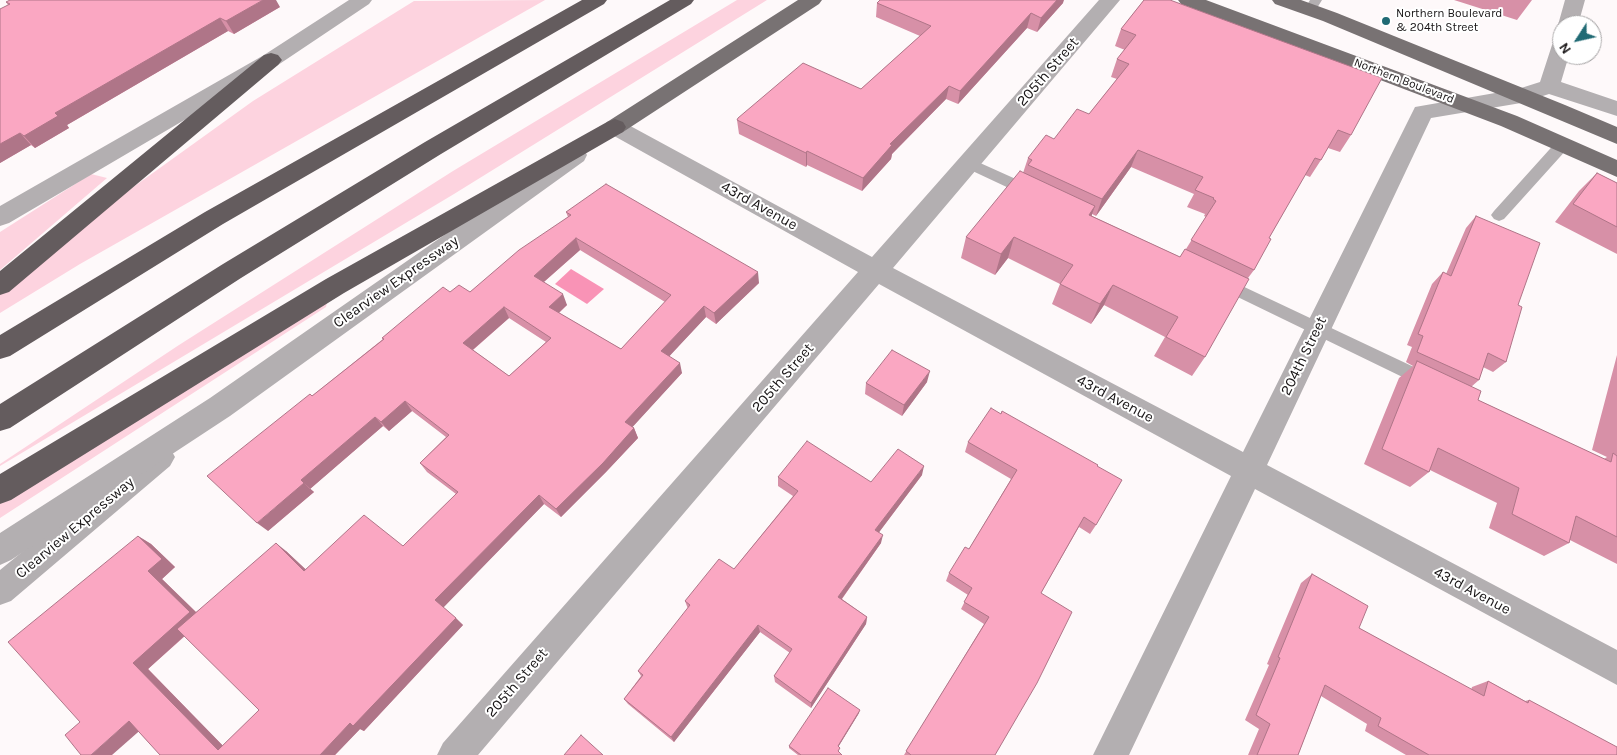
<!DOCTYPE html>
<style>
body{margin:0}
#map{position:relative;width:1617px;height:755px;overflow:hidden;background:#fef9fa;font-family:Karla,sans-serif}
canvas{display:block}
.north{position:absolute;left:1552px;top:15px;width:50px;height:50px;box-sizing:border-box;background:#fff;border:1px solid #a3a1a2;border-radius:50%;rotate:235deg;font-size:14px;font-weight:700;line-height:20px;text-align:center;color:#181516}
.north::after{content:'';display:block;margin:auto;width:18px;height:22px;background:#206a74;clip-path:polygon(50% 0,100% 100%,50% 72%,0 100%)}
</style>
<div id="map">
<canvas width="1617" height="755"></canvas>
<div class="north">N</div>
</div>
<script>
const g = document.querySelector('canvas').getContext('2d');
g.lineJoin = 'round';
function fillPath(path, color) { g.fillStyle = color; g.fill(path, 'evenodd'); }
const poly = rows => new Path2D(rows.map(r => 'M' + r).join(''));
function strokePath(path, color, width, dash) { g.strokeStyle = color; g.lineWidth = width; g.lineCap = dash ? 'butt' : 'round'; g.setLineDash(dash || []); g.stroke(path); }
function write(font, color, halo, rows, align = 'center') {
  g.font = font + ' Karla,sans-serif'; g.lineWidth = 4; g.setLineDash([]); g.textBaseline = 'middle'; g.strokeStyle = halo; g.fillStyle = color; for (const [text, x, y, turn = 0] of rows) {
    g.save(); g.translate(x, y); g.rotate((+turn || 0) * Math.PI / 180); g.textAlign = isNaN(turn) ? turn : align; if (halo) g.strokeText(text, 0, 0); g.fillText(text, 0, 0); g.restore();
  }
}
const green = poly([
 [545,0,80,264,0,313,0,293,100,211,253,101,414,1],
 [737,0,767,0,454,194,0,466,0,464,179,345,453,171],
 [91,174,107,178,0,270,0,232],
 [328,298,326,307,0,518,0,502]
]);
const water = poly([
 [571,269,604,289,587,304,555,284]
]);
const service = poly([
 [1310,0,1322,0,1314,13,1310,14,1304,10,1310,0],
 [1563,139,1568,140,1570,144,1568,148,1504,219,1499,221,1494,219,1491,215,1494,211,1558,140,1563,139],
 [969,158,1038,189,1041,193,1038,197,1033,198,1028,197,964,167,962,163,964,159,969,158],
 [1221,276,1433,376,1436,381,1433,386,1427,388,1421,386,1215,286,1213,282,1215,278,1221,276]
]);
const minor = poly([
 [1099,0,1120,0,893,268,1243,452,1415,107,1518,89,1540,82,1552,45,1555,40,1562,38,1562,55,1569,55,1561,82,1617,101,1617,116,1549,94,1521,103,1431,118,1267,465,1617,650,1617,685,1255,489,1129,755,1093,755,1231,476,879,284,478,755,437,755,443,743,858,272,607,132,604,127,607,122,615,119,623,122,872,257,1099,0],
 [1565,0,1585,0,1578,25,1562,25,1562,30,1558,25,1565,0],
 [160,444,170,448,175,457,170,466,11,601,0,605,0,570,150,448,160,444]
]);
const tertiary = poly([
 [349,0,372,0,369,4,278,65,9,223,0,226,0,206,264,55,349,0],
 [576,147,584,149,587,155,584,161,230,416,11,560,0,565,0,533,210,398,568,149,576,147]
]);
const primary = poly([
 [798,0,822,0,819,4,623,132,615,135,607,132,604,127,607,122,798,0],
 [1178,0,1206,0,1517,116,1617,160,1617,177,1501,126,1181,4,1178,0],
 [1272,0,1301,0,1337,13,1565,105,1617,127,1617,144,1323,21,1275,4,1272,0]
]);
const motorway = poly([
 [582,0,607,0,604,4,223,224,10,356,0,359,0,335,205,212,582,0],
 [670,0,694,0,691,4,441,154,241,278,10,428,0,431,0,404,223,264,425,142,670,0],
 [271,53,278,55,282,60,278,65,9,292,0,295,0,271,264,55,271,53],
 [615,119,623,122,626,127,623,132,344,293,11,500,0,504,0,474,326,279,607,122,615,119]
]);
const wall = poly([
 [1144,0,1351,135,1340,152,1328,148,1321,160,1310,177,1305,175,1269,238,1254,270,1248,278,1205,357,1192,376,1154,356,1165,337,1104,305,1091,324,1052,304,1060,284,1008,258,995,275,961,258,966,237,1023,173,1028,158,1089,114,1117,79,1111,77,1117,59,1125,50,1115,46,1121,29],
 [1131,167,1194,194,1187,207,1205,214,1204,216,1206,217,1186,249,1180,257,1092,216,1092,214,1096,216],
 [1454,0,1532,0,1517,20],
 [6,2,280,7,234,34,228,31,67,125,69,128,35,148,31,145,0,163,8,5],
 [877,3,1063,3,1037,32,1027,28,958,104,946,99,892,154,891,159,862,191,807,165,806,167,739,134,737,120,861,89,920,36,876,17],
 [1597,173,1617,183,1617,254,1555,222,1579,191],
 [566,212,759,283,716,324,706,317,669,356,682,373,632,427,634,428,638,438,606,472,561,517,544,504,443,607,463,625,364,731,360,729,335,755,161,755,139,732,80,722,138,536,151,544,175,567,162,579,196,612,286,551,305,569,403,546,456,494,427,472,420,463,446,437,412,411,389,431,383,426,310,489,314,492,268,531,312,396,383,339,382,338,450,292,470,292,568,217],
 [580,250,665,302,621,349,559,313,567,305,544,282],
 [509,318,546,342,509,376,473,350],
 [185,636,259,710,223,746,148,669],
 [1476,216,1518,305,1506,362,1493,372,1483,367,1479,380,1471,387,1478,400,1604,459,1607,457,1592,450,1617,355,1617,564,1570,540,1569,543,1544,556,1489,528,1497,503,1430,470,1429,472,1410,487,1364,464,1399,378,1413,366,1406,362,1412,347,1407,345,1432,284,1443,272,1446,274,1466,228],
 [927,382,902,416,865,394,866,383],
 [1001,414,1097,466,1096,525,1090,534,1079,527,1041,593,995,755,904,755,984,624,961,609,968,595,946,581,949,573,969,549,1011,479,965,452,968,442],
 [922,475,879,532,881,543,842,599,867,617,866,624,811,708,775,682,774,676,790,653,760,632,674,742,628,704,624,699,641,676,638,671,688,609,685,601,734,569,793,496,778,486,778,477,871,482],
 [1312,574,1359,628,1471,690,1472,687,1488,681,1525,701,1529,700,1617,755,1406,755,1365,731,1367,724,1321,696,1298,755,1248,755,1259,729,1245,720,1269,665,1267,664,1301,583],
 [859,713,838,747,840,748,838,751,842,755,798,755,789,748,789,746]
]);
const shadedWall = poly([
 [263,0,276,0,280,7,234,34,226,21],
 [1057,0,1064,0,1063,3,1037,32,1041,18],
 [1031,13,1027,28,958,104,960,91],
 [220,18,228,31,67,125,69,128,35,148,24,136,55,113],
 [949,86,946,99,892,154,891,159,862,191,863,178,890,144],
 [20,133,31,145,0,163,0,144],
 [1138,150,1131,167,1096,216,1102,199],
 [807,151,807,165,806,167,806,153],
 [1095,206,1087,228,1089,215],
 [1014,237,1008,258,995,275,1001,254],
 [576,238,580,250,538,287,534,276],
 [758,272,759,283,716,324,714,313],
 [1113,285,1104,305,1091,324,1100,304],
 [563,294,567,305,554,317,549,307],
 [704,306,706,317,664,362,661,351],
 [504,307,509,318,469,353,463,343],
 [680,363,682,373,628,432,625,422],
 [930,371,927,382,902,416,904,405],
 [405,401,412,411,389,431,381,422],
 [375,417,383,426,310,489,301,480],
 [634,428,638,438,606,472,561,517,556,509],
 [924,466,922,475,874,539,875,530],
 [304,483,314,492,268,531,257,523],
 [539,495,544,504,443,608,435,600],
 [883,535,881,543,838,604,838,597],
 [138,536,151,544,175,567,162,579,203,619,148,669,232,755,218,750,133,663],
 [276,543,286,551,315,578,304,571],
 [867,617,866,624,811,708,811,703],
 [456,618,463,625,364,731,360,729,335,755,320,755,350,723],
 [758,625,760,632,674,742,671,737],
 [860,710,859,713,837,749,838,746],
 [129,721,145,726,112,755,91,755]
]);
const building = poly([
 [10,0,263,0,226,21,220,18,55,113,58,116,24,136,20,133,0,144,0,9,10,4,6,2,10,0],
 [880,0,1057,0,1041,18,1031,13,960,91,949,86,890,144,892,145,863,178,807,151,806,153,737,120,738,118,803,63,861,89,931,26,877,3,880,0],
 [1144,0,1170,0,1382,78,1351,135,1338,130,1321,160,1315,158,1269,238,1271,239,1254,270,1191,240,1216,201,1213,199,1214,198,1195,190,1203,177,1138,150,1102,199,1028,165,1032,160,1028,158,1046,135,1054,139,1077,109,1089,114,1129,64,1117,59,1136,35,1121,29,1144,0],
 [1020,171,1095,206,1089,215,1180,257,1185,249,1249,279,1205,357,1166,337,1178,317,1113,285,1100,304,1060,284,1073,265,1014,237,1001,254,966,237,1020,171],
 [1597,173,1617,183,1617,227,1573,204,1597,173],
 [606,184,758,272,714,313,704,306,661,351,680,363,625,422,634,428,603,463,556,509,539,495,435,600,456,618,353,726,350,723,320,755,160,755,129,721,91,755,81,755,65,735,80,722,8,642,138,536,162,559,148,571,190,612,133,663,218,750,259,710,177,629,276,543,304,571,364,515,403,546,458,492,420,463,449,435,405,401,381,422,375,417,301,480,304,483,257,523,207,476,310,394,312,396,384,339,382,338,443,287,450,292,459,285,470,292,519,250,571,215,566,212,606,184],
 [576,238,671,295,621,349,549,307,563,294,534,276,576,238],
 [504,307,551,338,509,376,463,343,504,307],
 [1476,216,1540,243,1518,305,1522,307,1506,362,1488,353,1479,380,1417,352,1423,336,1418,334,1443,272,1451,276,1476,216],
 [892,350,930,371,904,405,866,383,892,350],
 [1417,361,1481,391,1478,400,1611,462,1613,453,1617,456,1617,537,1576,516,1569,543,1512,514,1519,488,1438,448,1429,472,1382,449,1417,361],
 [991,408,1001,414,1002,411,1098,465,1097,466,1122,480,1096,525,1084,517,1041,593,1072,612,1037,683,995,755,911,755,906,751,989,617,964,602,972,588,949,573,965,547,969,549,1017,470,968,442,991,408],
 [807,441,871,482,898,449,924,466,875,530,883,535,838,597,867,617,811,703,774,676,792,649,758,625,671,737,624,699,643,675,638,671,690,605,685,601,719,559,734,569,798,491,778,477,807,441],
 [1312,574,1368,606,1359,628,1484,696,1488,681,1528,703,1529,700,1617,747,1617,755,1429,755,1378,726,1381,718,1325,685,1298,755,1257,755,1270,724,1256,715,1280,658,1278,657,1312,574],
 [828,688,860,710,838,746,840,748,838,751,842,755,801,755,789,746,828,688],
 [581,735,603,755,564,755,581,735]
]);
const markers = [
 [1386,21,5,"#206a74"]
];
const farPoinames = [
 ["Northern Boulevard",1396,14],
 ["& 204th Street",1396,28]
];
const farStreetnames = [
 ["Northern Boulevard",1404,81,21]
];
const streetNames = [
 ["205th Street",1048,72,-49],
 ["43rd Avenue",759,206,29],
 ["Clearview Expressway",396,282,-35],
 ["204th Street",1304,356,-64],
 ["205th Street",783,378,-49],
 ["43rd Avenue",1115,399,28],
 ["Clearview Expressway",75,528,-40],
 ["43rd Avenue",1472,591,28],
 ["205th Street",517,683,-49]
];
fillPath(green, '#fdd3df');
fillPath(water, '#f993b6');
fillPath(service, '#b3afb1');
fillPath(minor, '#b3afb1');
fillPath(tertiary, '#b3afb1');
fillPath(primary, '#787273');
fillPath(motorway, '#645c5e');
fillPath(wall, '#d790a7');
fillPath(shadedWall, '#af7588');
fillPath(building, '#faa7c2');
strokePath(building, '#af7588', 1);
for (const [x, y, r, color] of markers) { const dot = new Path2D(); dot.arc(x, y, r, 0, 2 * Math.PI); g.fillStyle = color; g.fill(dot); strokePath(dot, '#fff', 2); }
write('12px', '#181516', '#fff', farPoinames, 'left');
write('12px', '#181516', '#fff', farStreetnames);
write('15px', '#181516', '#fff', streetNames);
</script>
